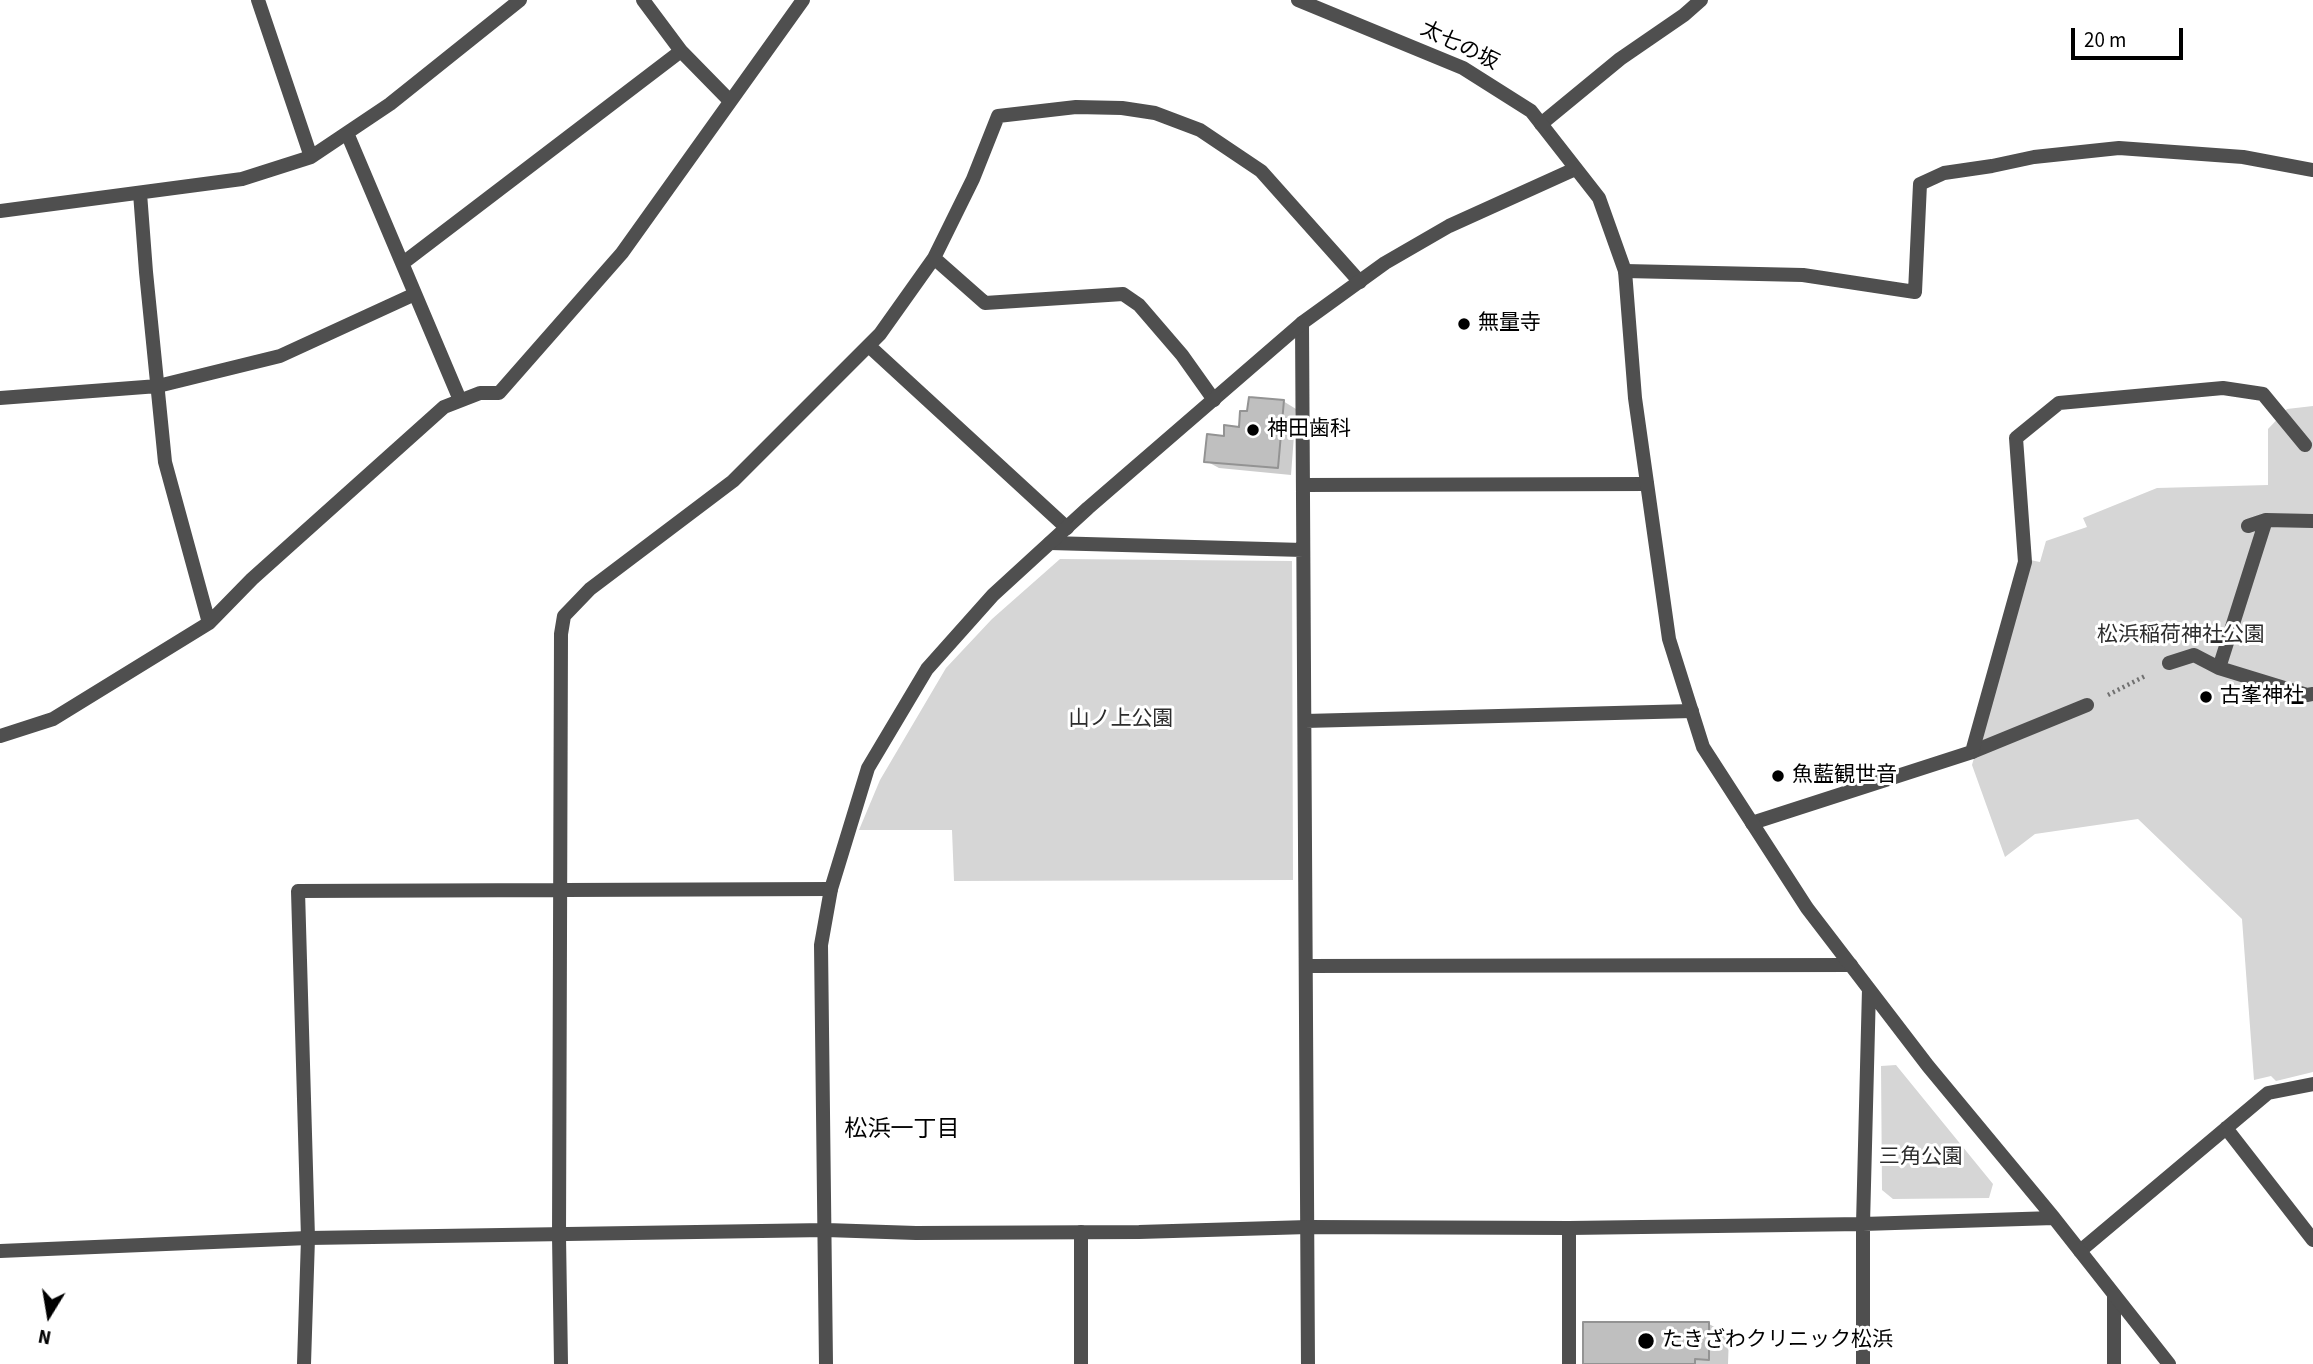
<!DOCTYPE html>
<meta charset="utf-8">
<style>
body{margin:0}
#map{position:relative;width:2313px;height:1364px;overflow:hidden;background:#fff;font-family:"Source Sans 3",sans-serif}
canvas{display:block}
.north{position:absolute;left:14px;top:1280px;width:70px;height:70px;-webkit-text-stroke:5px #fff;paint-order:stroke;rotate:191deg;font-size:19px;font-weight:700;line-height:28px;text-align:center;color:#000}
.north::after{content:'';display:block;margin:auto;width:24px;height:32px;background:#000;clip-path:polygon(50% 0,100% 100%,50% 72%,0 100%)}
.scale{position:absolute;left:2071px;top:28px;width:112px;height:32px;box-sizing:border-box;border:4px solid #000;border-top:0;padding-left:9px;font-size:21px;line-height:24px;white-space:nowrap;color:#000;-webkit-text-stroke:5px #fff;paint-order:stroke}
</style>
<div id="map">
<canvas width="2313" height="1364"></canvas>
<div class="north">N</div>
<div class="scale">20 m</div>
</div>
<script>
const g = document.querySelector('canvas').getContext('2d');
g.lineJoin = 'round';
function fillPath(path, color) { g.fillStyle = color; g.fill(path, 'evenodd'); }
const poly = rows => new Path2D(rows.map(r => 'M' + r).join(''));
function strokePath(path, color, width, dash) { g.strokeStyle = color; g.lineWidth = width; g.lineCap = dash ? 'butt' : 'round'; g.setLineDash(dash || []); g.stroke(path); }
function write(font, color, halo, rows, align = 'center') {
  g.font = font + ' "Source Sans 3","Noto Sans JP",sans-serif'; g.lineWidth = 6; g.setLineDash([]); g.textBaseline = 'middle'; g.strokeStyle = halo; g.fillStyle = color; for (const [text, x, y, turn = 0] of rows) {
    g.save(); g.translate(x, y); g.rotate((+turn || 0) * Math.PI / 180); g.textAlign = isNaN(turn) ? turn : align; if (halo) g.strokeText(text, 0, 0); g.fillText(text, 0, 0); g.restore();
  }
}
const green = poly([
 [2313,406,2313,1072,2276,1081,2271,1076,2254,1080,2242,919,2138,819,2035,834,2005,857,1972,765,2030,560,2040,562,2046,541,2087,527,2083,518,2157,488,2268,485,2268,429,2287,409],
 [1060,559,1292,561,1293,880,954,881,952,830,859,830,880,780,946,668,992,619],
 [1896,1065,1993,1184,1989,1198,1893,1199,1882,1190,1881,1066]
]);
const shadow = poly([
 [1283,401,1296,409,1291,475,1219,468,1206,461,1226,438],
 [1709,1324,1729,1335,1728,1364,1585,1364]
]);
const building = poly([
 [1249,397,1284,400,1278,468,1204,462,1207,434,1224,436,1224,425,1239,427,1240,411,1247,411,1249,397],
 [1583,1322,1709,1322,1709,1360,1695,1359,1695,1364,1583,1364,1583,1322]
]);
const path = poly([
 [2108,695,2147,675]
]);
const service = poly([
 [2248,526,2266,520,2313,521],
 [2169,663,2194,655,2219,668,2307,695,2313,694],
 [2219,668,2266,520],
 [1972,752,2087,705]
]);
const minor = poly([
 [258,0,311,157],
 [643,0,681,51,729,100],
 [1541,124,1620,59,1684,15,1701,0],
 [347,133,460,400],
 [140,193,146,272,165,462,209,623],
 [0,211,242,179,311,157,390,104,520,0],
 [934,258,985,303,1123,294,1139,305,1182,355,1214,400],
 [403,263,681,51],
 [1625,271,1803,275,1915,292,1920,184,1944,173,1992,166,2034,157,2119,148,2243,157,2313,170],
 [1302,323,1308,1364],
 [869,346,1067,528],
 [0,398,158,386,280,356,415,294],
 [1303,485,1647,484],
 [1050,543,1303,550],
 [1305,721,1692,711],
 [0,736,53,719,209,623,252,579,444,407,480,393,499,393,622,253,803,0],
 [1752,823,1972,752,2025,562,2016,438,2059,403,2223,388,2263,394,2305,445],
 [1306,966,1851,965],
 [2226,1128,2313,1240],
 [1569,1228,1569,1364],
 [1081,1232,1081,1364],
 [2080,1251,2268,1093,2313,1084],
 [304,1364,308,1238,298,891,831,889],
 [561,1364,559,1236,561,634,564,616,590,589,733,481,880,334,934,258,973,179,998,116,1076,107,1122,108,1155,113,1200,130,1261,171,1360,282],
 [2114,1364,2114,1295]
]);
const tertiary = poly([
 [1298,0,1463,68,1531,111,1599,198,1625,271,1635,398,1669,639,1703,747,1807,908,1928,1066,2054,1218,2169,1364],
 [0,1251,308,1238,826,1230,916,1233,1139,1232,1308,1227,1569,1228,1863,1224,2054,1218],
 [826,1364,821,945,831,889,868,768,927,669,993,595,1088,508,1302,323,1385,263,1449,226,1575,169],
 [1863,1364,1863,1224,1869,989]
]);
const markers = [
 [1464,324,7,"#000"],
 [1253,430,7,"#000"],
 [2206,697,7,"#000"],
 [1778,776,7,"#000"],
 [1646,1341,9,"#000"]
];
const streetNames = [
 ["太七の坂",1459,47,26]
];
const poiNames = [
 ["無量寺",1478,324],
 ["神田歯科",1267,430],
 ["古峯神社",2220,697],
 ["魚藍観世音",1792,776],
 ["たきざわクリニック松浜",1662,1341]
];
const parkNames = [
 ["松浜稲荷神社公園",2181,636],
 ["山ノ上公園",1121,720],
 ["三角公園",1921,1158]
];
const neighbourhoodNames = [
 ["松浜一丁目",902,1131]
];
fillPath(green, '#d6d6d6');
fillPath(shadow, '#0003');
fillPath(building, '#bfbfbf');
strokePath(building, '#939393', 2);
strokePath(path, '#717171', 4.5, [2, 3.5]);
strokePath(service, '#4f4f4f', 14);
strokePath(minor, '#4f4f4f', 14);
strokePath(tertiary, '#4f4f4f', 14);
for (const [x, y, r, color] of markers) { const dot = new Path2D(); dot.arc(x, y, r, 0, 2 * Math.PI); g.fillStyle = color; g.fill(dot); strokePath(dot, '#fff', 2.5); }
write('21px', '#000', '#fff', streetNames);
write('21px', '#000', '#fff', poiNames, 'left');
write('21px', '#2d2d2d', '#fff', parkNames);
write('23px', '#000', '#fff', neighbourhoodNames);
</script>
